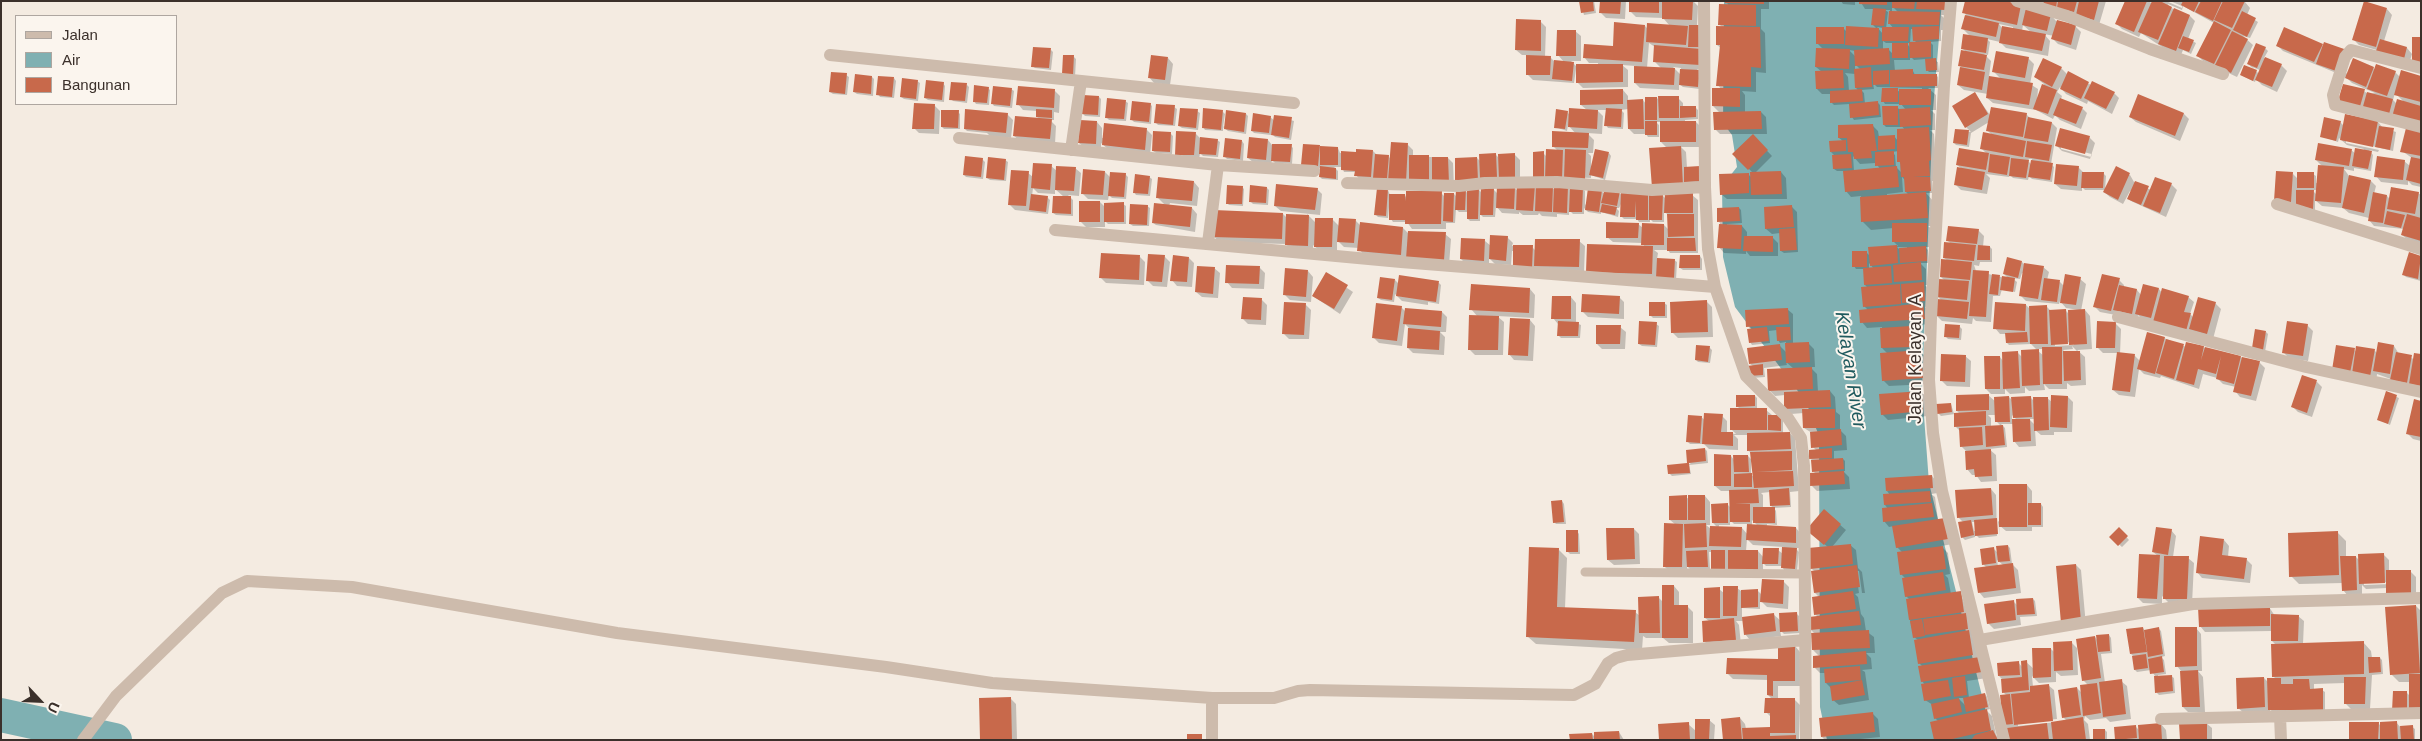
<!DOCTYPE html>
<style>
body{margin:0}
#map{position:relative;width:2422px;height:741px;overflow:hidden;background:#f4ebe1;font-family:Arial,sans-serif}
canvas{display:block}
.frame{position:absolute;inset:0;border:2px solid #3b302b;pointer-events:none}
.legend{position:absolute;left:15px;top:15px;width:162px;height:90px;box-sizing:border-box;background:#fbf5ee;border:1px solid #aea6a0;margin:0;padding:6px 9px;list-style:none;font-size:15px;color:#3b302b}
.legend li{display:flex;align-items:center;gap:10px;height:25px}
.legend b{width:25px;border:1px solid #aea6a0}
.north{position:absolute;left:15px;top:676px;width:50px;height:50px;-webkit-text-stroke:4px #fbf5ee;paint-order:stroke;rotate:115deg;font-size:14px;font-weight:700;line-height:20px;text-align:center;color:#3b302b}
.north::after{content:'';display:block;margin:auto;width:18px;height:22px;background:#3b302b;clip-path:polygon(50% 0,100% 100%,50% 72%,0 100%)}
</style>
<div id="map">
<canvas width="2422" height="741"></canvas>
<div class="frame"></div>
<ul class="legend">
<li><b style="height:6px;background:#cdbbac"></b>Jalan</li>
<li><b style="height:14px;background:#7fb0b2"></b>Air</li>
<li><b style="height:14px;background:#c8694b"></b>Bangunan</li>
</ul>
<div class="north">U</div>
</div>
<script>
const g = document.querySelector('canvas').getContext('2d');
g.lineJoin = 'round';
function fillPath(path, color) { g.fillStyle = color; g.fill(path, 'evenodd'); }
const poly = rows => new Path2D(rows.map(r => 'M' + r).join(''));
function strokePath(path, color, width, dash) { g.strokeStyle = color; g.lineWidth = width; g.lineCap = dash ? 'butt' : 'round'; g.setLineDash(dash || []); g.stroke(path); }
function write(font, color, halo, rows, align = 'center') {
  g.font = font + ' Arial,sans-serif'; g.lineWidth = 4; g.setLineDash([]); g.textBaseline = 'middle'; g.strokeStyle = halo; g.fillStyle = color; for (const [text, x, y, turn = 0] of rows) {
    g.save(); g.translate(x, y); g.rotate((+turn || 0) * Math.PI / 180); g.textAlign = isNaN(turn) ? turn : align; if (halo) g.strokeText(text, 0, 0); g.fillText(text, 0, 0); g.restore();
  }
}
const water = poly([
 [1724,1,1942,1,1933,110,1922,389,1929,483,1993,740,1827,740,1820,707,1819,436,1806,402,1735,307,1723,257,1722,186,1737,167,1732,135,1723,123]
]);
const shadow = poly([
 [1580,1,1594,1,1596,13,1584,15],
 [1601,1,1626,1,1625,19,1606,18,1601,13],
 [1631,1,1698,1,1694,2,1698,6,1697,26,1705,70,1697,69,1701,74,1700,89,1683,87,1679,84,1679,90,1640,88,1635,83,1636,66,1622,65,1628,70,1628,87,1583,88,1577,82,1577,70,1576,69,1574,83,1533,80,1527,74,1528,55,1522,55,1516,50,1540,21,1546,27,1545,57,1550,57,1554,61,1564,62,1558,55,1575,31,1581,36,1581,61,1571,61,1576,66,1598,65,1598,63,1589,63,1584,57,1614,48,1645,26,1648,29,1670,26,1663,18,1636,17,1630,11],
 [1649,43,1655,47,1654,61,1661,68,1647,68],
 [1673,67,1681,68,1681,75],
 [1726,1,1769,1,1769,9,1761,9,1761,29,1765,33,1766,73,1756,72,1756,92,1742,91,1745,95,1745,112,1761,112,1766,117,1767,134,1720,134,1715,129,1720,113,1713,106,1721,89,1718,85,1722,49,1717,45,1722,27,1719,24,1729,6],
 [1841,1,1855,1,1855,5,1843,4],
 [1860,1,1952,1,1951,15,1941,15,1945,19,1944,30,1941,30,1941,41,1930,42,1933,45,1933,60,1938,62,1939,72,1929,72,1927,70,1926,59,1914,60,1910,56,1910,60,1894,60,1895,71,1913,71,1915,75,1936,75,1938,77,1938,88,1928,88,1936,95,1936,110,1931,110,1935,114,1935,130,1930,130,1934,134,1936,165,1935,181,1932,181,1933,193,1926,193,1934,202,1936,226,1928,226,1932,229,1932,247,1925,247,1928,250,1929,263,1920,263,1926,269,1927,285,1925,285,1929,289,1930,306,1925,307,1928,310,1929,324,1908,326,1916,333,1917,352,1921,352,1926,357,1928,384,1889,386,1883,380,1888,354,1882,348,1882,327,1867,328,1862,322,1868,310,1864,306,1868,288,1865,285,1864,269,1856,269,1854,266,1866,252,1870,256,1870,248,1898,246,1894,242,1894,228,1871,230,1863,222,1861,196,1851,197,1846,191,1844,171,1837,171,1834,169,1835,156,1831,152,1843,141,1839,138,1872,125,1878,131,1879,137,1894,136,1898,141,1905,130,1900,124,1900,127,1886,127,1884,125,1897,107,1900,110,1906,110,1901,104,1885,104,1883,101,1897,90,1901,93,1922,90,1922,88,1877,87,1873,83,1874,89,1861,90,1864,93,1865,104,1878,103,1880,105,1881,117,1854,120,1852,117,1850,104,1834,105,1832,103,1831,94,1822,94,1817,89,1822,72,1816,67,1824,50,1817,43,1843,28,1847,32,1877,29,1873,25,1874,9,1865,9],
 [1892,6,1898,12,1892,12],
 [1885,10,1890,10,1889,23,1894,29,1886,29,1888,12],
 [1877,27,1883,28,1883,34],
 [1911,29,1914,29,1914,40,1917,43,1911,48,1906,43,1910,43],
 [1883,41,1886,43,1893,43,1893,54,1888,49,1883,50],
 [1849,50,1855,51,1856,57],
 [1855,64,1860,69,1855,70],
 [1845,73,1855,74,1856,88,1859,91,1849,91,1848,77],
 [1899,151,1899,161,1901,164,1902,173,1896,167,1895,155,1892,152],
 [1853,156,1860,164,1876,163,1880,169,1854,171],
 [1902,177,1905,180,1906,192,1909,195,1887,196,1887,194,1903,192],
 [1897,247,1907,247,1907,249,1900,250],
 [1869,263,1874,269,1869,269],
 [2030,1,2106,1,2099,25],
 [2127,1,2149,1,2152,4,2153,1,2166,1,2182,8,2182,6,2170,1,2245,2,2250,8,2247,15,2258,22,2250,38,2243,36,2253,45,2237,77,2203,61,2198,56,2214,23,2183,6,2182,10,2168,4,2169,7,2190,16,2195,21,2188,39,2196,43,2191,54,2183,50,2181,55,2165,49,2141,33,2139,37,2122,29,2117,24],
 [2021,6,2027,11,2051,15,2056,21,2075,26,2081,32,2076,50,2058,44,2053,39,2054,36,2044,34,2050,41,2048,56,2006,48,2000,42,1987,39,1990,42,1988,55,1984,54,1991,61,1989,77,2001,79,1993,71,2028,58,2034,64,2030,84,2038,89,2037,101,2044,84,2035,77,2044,59,2061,68,2068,75,2069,73,2091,85,2114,93,2119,98,2112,114,2088,101,2087,104,2066,94,2060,87,2057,92,2062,96,2061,99,2082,108,2087,113,2081,129,2060,120,2055,115,2053,119,2036,110,1993,103,1987,98,1988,94,1964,90,1958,85,1961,67,1959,65,1966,52,1962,48,1970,36,1963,29,1966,15,1964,12],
 [1999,24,2013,27,2013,30,2002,28],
 [2023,25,2032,33,2022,31],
 [2387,9,2392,15,2384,41,2407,48,2412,54,2408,67,2377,50,2359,45,2353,39],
 [2277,45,2322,45,2348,75,2373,68,2376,70,2395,72,2400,77,2421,77,2421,128,2344,109,2364,91,2368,94,2375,93,2352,83,2346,77,2283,51],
 [2395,93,2404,102,2397,104,2393,100],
 [2265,48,2268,51,2264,58,2281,65,2287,71,2277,92,2262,85,2256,79,2255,82,2241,75,2255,70,2248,64],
 [2252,67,2260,70,2259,74],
 [1051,50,1053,52,1051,70,1035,68,1032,66],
 [1073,56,1076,59,1075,77,1065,76],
 [1168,58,1173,64,1170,85,1154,83,1149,77],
 [846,75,849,77,847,95,833,94,830,92],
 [872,77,874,79,873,96,857,94,854,92],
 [894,78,896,81,894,98,880,97,878,94],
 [917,81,920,83,918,101,904,99,901,97],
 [943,83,945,86,944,102,928,100,925,98],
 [967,85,969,87,967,103,953,101,951,99],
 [988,88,990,90,989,105,976,104,974,101],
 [1011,89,1014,91,1012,108,994,106,992,103],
 [1623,90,1628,96,1628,101,1643,100,1646,104,1657,98,1660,101,1678,98,1683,103,1683,107,1695,107,1698,110,1698,119,1685,120,1685,122,1696,122,1701,127,1701,147,1681,147,1686,152,1687,168,1702,183,1658,193,1667,148,1661,142,1662,122,1656,122,1659,125,1659,137,1648,137,1646,134,1634,134,1629,129,1628,109,1621,110,1624,113,1623,129,1608,128,1606,125,1607,110,1597,110,1603,116,1602,134,1587,133,1594,140,1593,153,1588,153,1591,156,1591,169,1609,153,1611,156,1605,180,1591,175,1591,178,1569,177,1537,182,1543,153,1547,157,1558,151,1553,146,1576,134,1568,125,1567,131,1555,127,1567,112,1570,115,1587,110,1581,105],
 [1055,91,1060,96,1059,113,1054,112,1054,120,1050,120,1056,126,1055,144,1020,141,1014,136,1040,119,1037,117,1037,111,1023,110,1018,104],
 [1975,94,1990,115,2026,114,2031,119,2052,123,2057,128,2051,164,2054,167,2052,182,2032,179,2029,176,2028,180,2013,178,2010,175,2009,177,1986,174,1990,178,1987,194,1961,190,1956,185,1962,169,1957,165,1987,154,1981,148,1992,135,1987,130,1989,122,1971,133,1969,147,1956,145,1954,143,1956,130,1971,132,1966,127],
 [2029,159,2032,159,2031,164,2028,161],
 [1099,97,1101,99,1100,117,1085,116,1083,114],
 [1125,101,1128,103,1126,121,1109,120,1107,118],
 [1150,104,1152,106,1151,124,1134,122,1132,120],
 [935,106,940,111,939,134,919,133,914,128],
 [1174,107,1177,109,1175,126,1158,125,1156,123],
 [1197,111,1200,113,1198,130,1182,128,1179,126],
 [1222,111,1225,114,1223,127,1246,114,1248,116,1246,134,1228,131,1223,127,1223,131,1205,130,1203,127],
 [958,112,960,114,960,129,944,129,942,127],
 [1007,114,1013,120,1011,138,990,136,987,133,967,131,965,129],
 [2184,114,2189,119,2180,141,2136,122,2130,117],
 [1275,116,1294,121,1291,140,1275,137,1271,133,1271,135,1254,133,1252,131,1270,117,1275,121],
 [1097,122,1102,128,1102,138,1146,129,1152,135,1150,155,1109,150,1101,143,1101,149,1085,148,1079,143],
 [2340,122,2344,126,2378,122,2383,128,2396,132,2393,151,2346,140,2346,143,2379,150,2378,152,2369,150,2373,155,2371,171,2354,168,2354,171,2344,169,2349,176,2371,181,2376,186,2374,194,2387,196,2390,199,2418,193,2421,195,2421,244,2408,240,2402,235,2404,229,2374,226,2369,220,2369,218,2349,213,2343,208,2322,206,2315,200,2315,211,2281,206,2293,174,2298,179,2313,174,2316,176,2316,183,2318,183,2323,167,2316,160,2351,150,2356,154,2363,151,2364,149,2347,145,2339,138,2338,142,2321,136],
 [2312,190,2317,190,2317,195],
 [1170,133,1173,136,1172,154,1156,153,1153,151],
 [1195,133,1200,138,1217,140,1220,142,1218,157,1203,156,1200,153,1199,160,1176,154],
 [2421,133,2421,187,2412,185,2408,181,2408,185,2381,182,2376,176,2404,161,2410,166,2412,158,2402,151],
 [1753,136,1772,156,1755,173,1781,172,1786,178,1787,199,1727,199,1721,194,1748,174,1751,177,1753,173,1734,154],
 [2089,137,2095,143,2090,159,2062,151,2057,146],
 [2061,147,2092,154,2091,157,2061,149],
 [1268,140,1272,145,1291,146,1293,148,1292,164,1275,163,1272,160,1271,165,1254,163,1248,158],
 [1242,141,1244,144,1243,161,1227,159,1225,157],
 [1408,145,1413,150,1413,156,1448,158,1453,163,1454,188,1361,181,1356,175,1356,172,1344,172,1342,167,1334,167,1338,171,1338,180,1322,179,1320,177,1321,168,1305,166,1319,147,1338,148,1340,153,1373,151,1377,155,1388,156,1391,159],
 [1514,154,1520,160,1520,185,1552,187,1556,191,1568,187,1571,191,1583,189,1585,191,1585,205,1601,191,1605,194,1619,193,1622,195,1662,195,1666,199,1692,195,1698,200,1698,253,1670,253,1668,250,1654,250,1658,253,1657,259,1674,260,1677,262,1676,280,1593,277,1645,247,1642,243,1613,242,1607,237,1638,224,1643,228,1664,225,1669,230,1668,215,1664,211,1664,222,1653,222,1650,219,1650,222,1639,222,1637,219,1624,219,1621,216,1622,202,1619,208,1616,208,1619,211,1618,217,1601,212,1601,214,1588,212,1584,208,1584,214,1573,214,1569,210,1569,215,1557,214,1557,217,1542,216,1539,213,1538,215,1523,215,1519,212,1519,214,1502,213,1496,206,1495,217,1483,217,1480,214,1480,221,1470,221,1468,219,1468,212,1459,212,1456,209,1455,223,1446,223,1446,229,1412,229,1407,222,1393,222,1391,219,1390,207,1389,207,1388,218,1378,217,1375,214,1388,190,1390,195,1404,195,1407,198,1441,193,1445,197,1454,194,1457,197,1465,190,1468,194,1479,190,1482,193,1494,190,1498,194,1515,188,1518,191,1519,185,1462,187,1477,158,1481,162,1496,155,1499,158],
 [982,159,985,162,983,179,966,177,964,175],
 [1005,160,1008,162,1006,181,990,180,987,178],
 [1051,166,1057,171,1075,168,1081,173,1079,196,1068,195,1073,200,1073,216,1056,215,1053,213,1064,197,1055,189,1055,194,1038,193,1033,188,1032,196,1047,197,1050,200,1048,214,1015,210,1009,204,1028,173,1033,177],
 [2078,167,2084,173,2103,173,2106,176,2105,190,2085,190,2082,187,2082,191,2061,189,2055,184],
 [2116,168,2130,175,2134,182,2151,190,2171,184,2177,190,2166,217,2131,201,2129,199,2132,192,2130,191,2123,204,2110,197,2104,192],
 [1105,172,1111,178,1125,174,1128,177,1126,199,1112,198,1109,195,1108,200,1088,199,1082,193],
 [1149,177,1152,179,1150,196,1136,195,1134,192],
 [1194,182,1199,188,1197,206,1170,203,1169,206,1192,208,1197,214,1195,232,1156,225,1153,223,1165,205,1157,197],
 [1242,187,1244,189,1243,206,1229,205,1227,203],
 [1267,188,1269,190,1268,205,1253,204,1250,201],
 [1317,189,1322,194,1320,215,1281,211,1275,206],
 [1100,202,1106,208,1123,204,1126,206,1126,224,1108,224,1105,221,1105,227,1086,227,1080,221],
 [1147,206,1150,208,1149,226,1133,226,1130,224],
 [1792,207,1797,212,1798,252,1784,253,1781,251,1780,233,1772,234,1766,229],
 [1739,208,1741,210,1742,223,1727,224,1727,225,1742,226,1747,232,1747,237,1773,238,1778,243,1778,256,1750,256,1746,251,1746,254,1724,253,1719,247,1720,223,1719,222],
 [1283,214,1287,218,1307,216,1307,214,1316,223,1332,219,1340,227,1341,219,1356,221,1361,226,1403,228,1409,234,1445,234,1451,239,1449,265,1364,256,1359,248,1344,247,1337,240,1337,252,1321,252,1313,245,1313,251,1291,250,1286,244,1220,242,1214,237],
 [1978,230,1984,236,1983,247,1990,247,1992,249,1992,262,1980,262,1979,266,1974,265,1976,271,2009,279,2004,274,2022,262,2025,265,2043,267,2049,272,2047,280,2060,282,2064,286,2080,279,2086,284,2081,311,2085,310,2090,316,2092,349,2077,350,2085,357,2086,385,2071,386,2067,383,2067,389,2049,389,2044,384,2045,390,2029,391,2025,387,2025,393,2010,394,2005,389,2005,394,1991,394,1986,389,2000,357,2003,361,2018,353,2023,358,2038,351,2044,356,2043,349,2036,349,2031,344,2009,345,2007,343,2006,334,2000,334,1995,328,2026,305,2030,309,2047,307,2051,311,2065,310,2069,314,2079,310,2066,308,2060,301,2059,304,2026,301,2020,295,2024,274,2022,273,2020,279,2012,278,2017,282,2015,292,2002,289,2000,296,1993,296,1991,322,1976,321,1973,318,1972,324,1942,321,1937,316,1942,301,1938,297,1944,280,1941,277,1948,261,1944,258,1951,244,1947,240],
 [2074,342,2074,345,2055,346,2055,343],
 [2072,346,2078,352,2066,353,2063,350,2073,349],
 [1507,237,1513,243,1512,246,1532,247,1536,251,1579,241,1585,246,1584,272,1537,273,1514,251,1512,251,1511,265,1495,264,1489,258,1489,265,1466,264,1461,259,1485,241,1491,246],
 [1164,256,1170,262,1167,287,1153,286,1147,280],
 [1700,256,1702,259,1702,270,1683,270,1680,268],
 [1140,257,1145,262,1144,285,1106,283,1100,277],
 [2421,257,2421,281,2406,277,2404,275],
 [1189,258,1194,263,1192,287,1177,286,1172,280],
 [1214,268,1220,273,1218,298,1202,297,1196,292],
 [1260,268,1265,273,1264,289,1232,288,1227,282],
 [1308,271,1313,277,1311,302,1290,300,1285,295],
 [1326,274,1353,292,1340,314,1313,296],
 [1400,277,1439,283,1441,285,1439,304,1428,302,1428,305,1402,301,1395,294,1394,302,1381,300,1378,298,1395,280,1399,284],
 [2119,280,2124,285,2124,287,2137,290,2141,295,2144,285,2159,289,2162,293,2188,297,2194,302,2190,314,2194,318,2215,303,2221,309,2213,339,2142,319,2138,315,2137,319,2100,312,2095,307],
 [1530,289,1535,295,1534,318,1497,316,1504,322,1503,355,1475,355,1470,350,1478,317,1471,309],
 [1571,297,1576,303,1576,323,1581,325,1580,338,1561,338,1559,336,1558,324,1553,318],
 [1619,297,1624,302,1624,319,1588,317,1583,312],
 [1262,300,1267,305,1266,325,1248,324,1243,319],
 [1707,302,1712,307,1713,337,1678,338,1672,332],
 [1664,303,1667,305,1667,318,1653,318,1651,316],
 [1305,304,1311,310,1309,339,1289,339,1283,333],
 [1401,307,1406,312,1442,312,1447,317,1446,332,1440,332,1445,337,1444,355,1413,353,1408,348,1409,328,1405,324,1402,346,1379,343,1373,337],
 [1787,309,1793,314,1793,344,1808,343,1814,349,1815,367,1810,367,1817,374,1818,392,1830,391,1835,397,1836,412,1840,415,1840,430,1846,436,1847,450,1834,451,1834,460,1843,459,1845,461,1845,471,1843,471,1849,477,1850,489,1817,491,1812,486,1816,474,1813,471,1810,451,1816,450,1813,447,1812,433,1804,428,1804,413,1791,414,1785,408,1785,395,1775,396,1769,390,1794,369,1786,362,1787,365,1764,368,1765,377,1752,378,1753,366,1750,364,1779,345,1786,352,1786,342,1780,343,1778,340,1777,330,1769,331,1770,343,1752,345,1750,342,1751,330,1748,326],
 [1530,320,1535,326,1533,361,1514,360,1509,354],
 [2115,323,2121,329,2120,354,2135,356,2141,362,2164,338,2186,347,2187,343,2259,362,2265,368,2256,401,2240,397,2235,391,2236,387,2223,384,2217,378,2203,374,2199,389,2161,376,2160,378,2144,374,2139,369,2135,397,2119,395,2113,390,2118,353,2103,353,2097,347],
 [1656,324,1659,326,1657,347,1642,346,1639,344],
 [2307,325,2313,331,2308,361,2289,358,2284,353],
 [1959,326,1962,329,1961,340,1948,339,1946,337],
 [1620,327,1626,332,1625,349,1602,349,1597,344],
 [2266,332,2268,334,2265,352,2255,350],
 [2379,344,2394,346,2399,354,2414,359,2421,390,2377,374,2376,382,2338,375,2354,350,2357,352,2374,350,2377,353],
 [1709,347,1712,350,1710,363,1698,362,1696,360],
 [1965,356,1971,361,1970,387,1947,386,1941,380],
 [2302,377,2317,382,2322,387,2312,417,2298,412,2293,407],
 [1921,392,1927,397,1928,416,1888,420,1882,414],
 [2387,393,2399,398,2390,425,2378,419],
 [1988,395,1996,402,2009,397,2013,401,2030,397,2034,401,2047,398,2052,402,2068,397,2073,402,2072,432,2054,432,2054,435,2041,435,2035,430,2036,446,2019,447,2014,441,2013,424,2001,424,2005,428,2007,447,1989,449,1996,455,1997,481,1981,482,1976,475,1972,475,1967,469,1966,451,1961,446,1960,431,1955,426,1955,414,1941,416,1938,413,1951,404,1954,414,1960,414,1957,411],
 [1988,415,1996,415,1997,422,2001,426,1991,427,1991,418],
 [2012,415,2017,420,2012,421],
 [2029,419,2035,419,2035,425],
 [1755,396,1757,398,1757,409,1766,410,1772,415,1783,418,1783,433,1790,433,1795,438,1799,491,1790,492,1791,507,1774,508,1776,511,1777,525,1767,524,1767,527,1796,528,1801,534,1801,548,1795,548,1799,552,1797,571,1784,570,1782,566,1766,566,1763,563,1763,577,1727,573,1712,552,1709,552,1710,569,1690,569,1687,566,1687,572,1670,572,1664,566,1676,525,1670,520,1686,497,1690,500,1705,496,1710,502,1710,525,1706,525,1711,529,1717,527,1713,523,1728,505,1731,508,1731,491,1721,491,1715,486,1731,456,1734,460,1748,456,1751,459,1751,475,1754,477,1751,453,1748,450,1748,435,1734,435,1738,439,1738,450,1709,449,1702,442,1702,444,1690,444,1687,441,1701,417,1705,420,1722,416,1727,421,1727,433,1736,434,1732,430,1740,409,1737,406],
 [1770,492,1771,506,1774,508,1763,509,1763,495,1761,493],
 [1730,520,1734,524,1749,524,1748,535,1742,528,1719,527,1719,525,1730,525],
 [1752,520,1758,526,1752,526],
 [1747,539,1753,545,1784,547,1783,554,1778,550,1764,558,1758,551,1746,551],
 [2421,402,2421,441,2413,439,2408,434],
 [1705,449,1707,451,1708,463,1689,465,1691,474,1672,476,1669,473,1669,466,1691,464,1688,462],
 [1932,476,1937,482,1938,493,1931,494,1935,497,1938,520,1953,544,1941,546,1948,553,1950,574,1945,575,1948,578,1951,594,1961,593,1987,678,1967,681,1969,698,1985,694,1987,697,1990,709,1986,710,1992,716,1996,735,2001,740,1935,740,1938,721,1935,718,1933,705,1925,700,1925,685,1922,681,1923,667,1919,663,1918,640,1914,637,1910,620,1910,600,1906,596,1906,579,1901,574,1903,553,1897,547,1894,526,1889,527,1884,521,1888,509,1885,505,1890,495,1887,491],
 [1958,698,1964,698,1966,706],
 [2027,485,2032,491,2032,504,2041,504,2043,507,2043,527,2032,527,2032,531,2006,531,1999,525,2000,536,1998,522],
 [1991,489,1996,495,1997,536,1979,538,1975,534,1975,537,1965,540,1962,537,1963,522,1958,517],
 [1972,522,1975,522,1976,531,1974,531],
 [1562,501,1564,504,1566,524,1556,524,1554,522],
 [1824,511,1846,530,1832,547,1850,545,1856,550,1858,568,1862,572,1865,593,1862,593,1859,571,1856,571,1859,593,1855,594,1858,597,1861,614,1864,618,1866,631,1874,637,1875,653,1866,653,1871,658,1872,669,1862,670,1865,672,1869,700,1839,705,1833,700,1831,688,1826,683,1825,673,1820,673,1815,668,1814,657,1820,657,1813,650,1815,634,1811,630,1818,617,1815,614,1819,597,1815,593,1815,572,1811,568,1828,547,1813,535],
 [1634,529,1639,534,1640,564,1614,565,1608,560],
 [2119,529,2129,540,2122,547,2111,537],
 [2171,530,2176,536,2173,557,2188,558,2194,563,2192,604,2170,604,2162,596,2162,604,2143,603,2138,598,2158,556,2153,552],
 [1577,531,1579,534,1580,554,1570,554,1568,552],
 [2337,532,2346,541,2346,557,2356,557,2360,561,2383,554,2389,560,2389,572,2411,572,2416,577,2416,598,2387,588,2366,589,2362,585,2362,595,2348,596,2343,590,2343,583,2299,584,2291,576],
 [2391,582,2391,584,2364,585,2364,583],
 [2224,540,2229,546,2228,557,2246,559,2252,565,2250,583,2202,578,2197,572],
 [2008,546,2010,548,2012,564,2018,570,2021,593,1984,598,1979,592,1986,567,1983,564,1993,548,1998,553],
 [1997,560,2003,565,1998,566],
 [1559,550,1567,558,1565,608,1635,612,1640,616,1659,598,1663,602,1674,586,1679,592,1679,606,1688,607,1693,612,1693,643,1669,643,1663,638,1646,638,1643,636,1642,650,1536,644,1527,636],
 [2076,565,2081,570,2086,626,2068,628],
 [1783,581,1789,587,1788,609,1767,607,1760,600,1760,609,1742,608,1742,618,1773,614,1781,621,1796,613,1799,616,1800,633,1784,634,1780,630,1781,636,1750,640,1745,634,1743,621,1736,621,1739,625,1741,645,1710,647,1704,641,1709,621,1705,618,1719,589,1725,594,1737,588,1741,591,1758,591,1762,595],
 [2033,599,2035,601,2037,616,2020,617,2021,625,1994,629,1988,623,2013,601,2018,606],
 [2416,606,2421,611,2421,713,2416,713,2409,706,2409,713,2396,713,2406,692,2410,696,2410,682,2399,682,2391,674],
 [2269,607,2275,616,2298,616,2304,621,2303,644,2363,642,2371,651,2372,658,2380,658,2382,660,2383,674,2372,675,2370,709,2351,709,2345,703,2345,683,2314,684,2314,690,2322,690,2325,692,2325,712,2275,715,2270,709,2270,712,2244,713,2238,708,2264,678,2269,683,2276,679,2273,676,2276,645,2272,641,2272,631,2205,632,2200,626],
 [2143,628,2145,631,2159,629,2161,631,2165,656,2161,657,2164,660,2166,674,2158,675,2158,677,2171,676,2174,678,2175,693,2159,695,2157,693,2155,676,2151,670,2137,672,2135,670,2135,658,2131,654],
 [2196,628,2201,634,2202,671,2198,671,2203,677,2205,712,2188,712,2183,707,2181,671,2177,666],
 [2109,635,2111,638,2112,653,2101,654,2105,683,2121,681,2127,686,2131,719,2110,722,2106,718,2090,720,2085,716,2084,720,2088,724,2090,740,2009,740,2006,727,2007,696,2003,692,2002,679,1999,676,2018,662,2022,667,2026,662,2034,669,2051,649,2055,653,2071,642,2077,648,2078,675,2061,676,2056,672,2056,682,2039,683,2032,676,2033,687,2048,685,2054,690,2057,719,2018,723,2018,726,2067,721,2063,717,2077,688,2082,693,2088,685,2083,680,2095,637,2098,641],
 [1795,646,1800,652,1800,686,1778,686,1778,699,1794,699,1800,705,1799,740,1724,740,1740,718,1745,724,1746,729,1772,728,1772,718,1766,712,1772,699,1768,695,1768,680,1733,679,1728,674,1779,660],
 [1011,699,1016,704,1017,740,981,740],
 [1872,713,1878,719,1880,737,1851,740,1825,740,1822,737],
 [1709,720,1715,725,1714,740,1661,740,1688,724,1696,731],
 [2396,722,2401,728,2412,727,2415,729,2415,740,2350,740,2378,723,2381,726],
 [2206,723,2212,728,2212,740,2181,740],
 [2161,724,2166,730,2167,740,2117,740,2136,727,2140,731],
 [2105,730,2107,732,2107,740,2094,740],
 [1619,732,1624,740,1571,740,1592,734,1596,738]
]);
const river = poly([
 [1,715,115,740]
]);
const building = poly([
 [1579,1,1593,1,1594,11,1581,13],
 [1600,1,1621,1,1620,14,1599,13],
 [1629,1,1659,1,1659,13,1629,12],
 [1662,1,1693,1,1692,20,1662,19],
 [1725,1,1764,1,1764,4,1725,3],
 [1859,1,1887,1,1887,5,1859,4],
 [1892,1,1915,1,1914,9,1892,8],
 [1917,1,1947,1,1946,10,1916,9],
 [1965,1,2006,1,2021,5,2017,25,1962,13],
 [2044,1,2057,1,2056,8,2043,5],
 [2058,1,2077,1,2074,12,2057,8],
 [2079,1,2099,1,2094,20,2076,15],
 [2125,1,2147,1,2134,32,2115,24],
 [2152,1,2160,1,2172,7,2158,40,2138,32],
 [2183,1,2199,1,2194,12,2181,5],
 [2201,1,2222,1,2213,21,2195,12],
 [2223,1,2245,1,2232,28,2214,20],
 [2364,1,2387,8,2376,47,2352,40],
 [1719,4,1756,5,1756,26,1718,25],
 [1873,8,1886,9,1884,26,1871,25],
 [2026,8,2051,14,2047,31,2022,25],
 [2174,8,2190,15,2176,51,2158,44],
 [1889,11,1940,12,1939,25,1888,24],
 [2242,11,2256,18,2247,37,2233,30],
 [1965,15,1999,23,1996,37,1961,29],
 [1516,19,1541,20,1541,51,1515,50],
 [2057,20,2076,25,2071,45,2051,39],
 [2214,21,2231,30,2214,64,2196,56],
 [1614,22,1645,25,1642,62,1583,58,1584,44,1613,46],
 [1647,23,1688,26,1686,45,1646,42],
 [1689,25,1699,25,1699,47,1688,47],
 [1716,26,1760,27,1761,68,1751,67,1751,87,1716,86,1720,45,1716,45],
 [1846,26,1879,28,1878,47,1845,45],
 [1939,26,1939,39,1913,41,1912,27],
 [2002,26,2046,34,2042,51,1999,43],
 [1816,27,1844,27,1844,44,1816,44],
 [1882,27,1909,27,1908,41,1882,41],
 [2284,27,2323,44,2314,62,2276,46],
 [1557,30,1576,30,1576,56,1556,56],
 [2232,31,2248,39,2231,73,2215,65],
 [1963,34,1988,38,1986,53,1961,49],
 [2183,36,2194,40,2189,52,2178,48],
 [2412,37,2421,37,2421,64,2412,64],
 [2380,39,2407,47,2403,63,2375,54],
 [1931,41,1931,57,1910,58,1909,42],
 [2324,42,2347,50,2339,72,2316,64],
 [1892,43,1908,43,1908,58,1892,58],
 [2256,43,2266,47,2257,68,2247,64],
 [1654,45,1701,49,1700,65,1653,62],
 [1033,47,1051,48,1049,68,1031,67],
 [1816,48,1850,49,1849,69,1815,67],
 [1889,48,1890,64,1855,66,1854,50],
 [1961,50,1987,55,1984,70,1958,66],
 [1996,51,2029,57,2025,78,1992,72],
 [1063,55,1074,55,1073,75,1062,74],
 [1151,55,1168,57,1165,80,1148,78],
 [1526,55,1551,56,1550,75,1526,75],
 [2265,57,2282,64,2272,87,2255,80],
 [1936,58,1937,70,1926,71,1925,59],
 [2043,58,2062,67,2052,87,2034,77],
 [2353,58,2374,67,2366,87,2345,78],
 [1554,60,1574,62,1572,81,1552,79],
 [1576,64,1623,64,1623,82,1576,83],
 [2376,64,2396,71,2387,96,2367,89],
 [2244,65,2257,70,2253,81,2240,75],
 [1634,66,1675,68,1674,85,1634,83],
 [1871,67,1872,87,1855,88,1854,69],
 [1960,67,1985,72,1982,90,1957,85],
 [1680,69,1700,70,1698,87,1679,85],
 [1913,69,1913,74,1937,74,1937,86,1890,87,1890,70],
 [1843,70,1844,88,1816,89,1815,71],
 [1889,70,1889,84,1873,85,1873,71],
 [2401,70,2421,76,2421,102,2394,95],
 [2068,71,2089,82,2081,99,2060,89],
 [831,72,847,73,845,94,829,92],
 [855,74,872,76,871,94,853,92],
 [878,76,894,77,892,97,876,95],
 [1989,76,2033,83,2029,105,1986,98],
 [902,78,918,80,916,99,900,97],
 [926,80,944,82,942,100,924,98],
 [2092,81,2115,92,2106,109,2084,98],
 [951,82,967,83,965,101,949,100],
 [2042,84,2057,90,2048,114,2033,109],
 [2343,84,2365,89,2359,110,2337,104],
 [974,85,989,87,987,103,973,102],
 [993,86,1012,88,1010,106,991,104],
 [1018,86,1055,89,1054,108,1016,105],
 [1712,88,1740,88,1740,107,1712,106],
 [1882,88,1898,88,1898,102,1881,102],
 [1623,89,1623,104,1580,105,1580,90],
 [1862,89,1863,101,1830,103,1830,91],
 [1899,89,1931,89,1931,105,1899,105],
 [1975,92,1988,114,1965,128,1952,106],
 [2367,92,2393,99,2388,118,2362,110],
 [2138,94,2184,113,2175,136,2129,117],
 [1083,95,1099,96,1098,115,1081,114],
 [1658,96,1679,96,1679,118,1659,118],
 [1645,97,1657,97,1657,120,1645,120],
 [1107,98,1126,100,1124,119,1105,118],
 [2060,98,2083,107,2076,124,2053,115],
 [1643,99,1644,129,1628,129,1627,100],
 [2397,99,2421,106,2421,125,2392,117],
 [1132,101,1151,103,1149,122,1130,120],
 [1878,101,1879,115,1850,118,1849,104],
 [914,103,935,104,934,129,912,129],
 [1156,104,1175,105,1173,125,1154,123],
 [1680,106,1696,106,1696,117,1680,118],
 [1882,106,1898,106,1898,125,1883,125],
 [1930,107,1931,125,1900,127,1899,109],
 [1991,107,2027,113,2023,137,1986,131],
 [1180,108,1198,109,1196,128,1178,126],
 [1203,108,1223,110,1221,130,1202,128],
 [1569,108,1598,110,1597,129,1568,127],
 [1606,108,1622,109,1621,127,1604,126],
 [965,109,1008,113,1006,133,964,129],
 [1036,109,1052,110,1052,118,1036,117],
 [1556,109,1568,111,1565,129,1554,128],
 [941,110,959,110,958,128,941,127],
 [1226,110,1246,113,1244,132,1224,129],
 [1761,111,1762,129,1714,130,1713,112],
 [1253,113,1271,116,1269,133,1251,131],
 [2345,114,2378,121,2373,147,2340,140],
 [1274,115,1292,117,1289,138,1271,135],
 [1015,116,1052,119,1050,139,1013,136],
 [2028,117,2052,122,2048,142,2024,138],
 [2324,117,2341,121,2336,141,2320,137],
 [1080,120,1097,121,1096,144,1078,143],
 [1645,121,1657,121,1657,135,1645,135],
 [1660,121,1696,121,1696,142,1660,142],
 [1104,123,1147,128,1145,150,1102,145],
 [1873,124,1877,151,1871,151,1872,158,1854,159,1853,152,1848,152,1847,138,1838,138,1838,125],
 [2379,126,2394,128,2390,150,2375,147],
 [1929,127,1931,160,1929,161,1930,176,1913,177,1930,177,1931,191,1905,192,1904,177,1901,177,1900,162,1897,162,1897,129],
 [2060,128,2090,136,2085,154,2055,146],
 [2406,128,2421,131,2421,156,2400,152],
 [1955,129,1969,130,1967,145,1953,143],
 [1153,131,1171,132,1170,152,1152,151],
 [1176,131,1196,132,1194,155,1175,155],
 [1552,131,1589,133,1588,148,1552,147],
 [1983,132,2026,141,2023,157,1980,149],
 [1753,134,1768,150,1748,170,1732,154],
 [1895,135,1895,149,1878,150,1878,136],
 [1200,137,1218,139,1216,155,1199,154],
 [1249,137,1268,139,1266,160,1247,158],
 [1225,138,1242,140,1240,159,1223,157],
 [1846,140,1846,151,1830,152,1829,141],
 [2027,141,2052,145,2049,161,2025,157],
 [1391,142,1408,143,1406,182,1388,181],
 [2318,143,2352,149,2349,166,2315,160],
 [1272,144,1292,144,1290,162,1271,161],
 [1303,144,1320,145,1318,166,1301,165],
 [1320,146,1338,147,1338,165,1320,165],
 [1681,146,1683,186,1652,188,1649,148],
 [1959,148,1989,153,1986,170,1956,165],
 [2355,148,2372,151,2368,169,2352,166],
 [1356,149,1373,150,1371,177,1354,176,1355,171,1341,170,1341,151,1356,152],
 [1546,149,1563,150,1562,179,1545,179],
 [1565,149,1586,150,1585,179,1564,178],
 [1595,149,1609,152,1603,178,1589,175],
 [1544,151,1544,180,1533,180,1533,152],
 [1894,151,1894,165,1875,166,1875,152],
 [1496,153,1497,177,1480,178,1479,154],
 [1515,153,1515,180,1499,180,1498,154],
 [1375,154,1389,155,1387,179,1373,178],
 [1851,154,1852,168,1833,169,1832,155],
 [1990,154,2010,157,2007,175,1988,172],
 [1409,155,1429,155,1429,181,1409,181],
 [965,156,983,158,981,177,963,175],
 [2377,156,2405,160,2403,180,2374,177],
 [988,157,1006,159,1004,180,986,178],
 [1432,157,1448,157,1449,183,1432,183],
 [1477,157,1478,181,1455,182,1455,158],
 [2411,157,2421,159,2421,184,2406,180],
 [2011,158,2029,160,2026,178,2009,176],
 [2031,160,2053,163,2050,180,2028,177],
 [1033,163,1052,164,1050,190,1031,188],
 [2056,164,2079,166,2077,186,2054,184],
 [2318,165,2344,167,2341,203,2315,201],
 [1056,166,1076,167,1074,191,1055,190],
 [1320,166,1336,168,1336,179,1319,177],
 [1700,166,1701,181,1684,182,1684,167],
 [1897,166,1899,187,1845,192,1843,171],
 [2116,166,2130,173,2118,200,2103,192],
 [1957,167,1985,172,1982,190,1954,185],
 [1083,169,1105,171,1103,195,1081,194],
 [1011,170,1029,171,1026,206,1008,205],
 [1781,171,1782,194,1751,195,1750,172],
 [2276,171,2293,172,2291,202,2274,201],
 [1110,172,1126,173,1124,197,1108,196],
 [2082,172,2104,172,2103,188,2081,188],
 [2297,172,2314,172,2314,188,2297,188],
 [1749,173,1749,193,1720,195,1719,174],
 [1135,174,1150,176,1148,194,1133,193],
 [2349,175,2371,180,2364,213,2342,208],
 [1158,177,1194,181,1192,201,1156,198],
 [2155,177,2172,183,2160,213,2143,206],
 [2135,181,2149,186,2141,205,2127,199],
 [1276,184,1318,188,1315,210,1274,206],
 [1517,184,1535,185,1533,211,1516,210],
 [1227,185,1243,186,1242,204,1226,204],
 [1250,185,1267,187,1266,203,1249,202],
 [1536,185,1553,186,1552,212,1535,211],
 [1497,186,1515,187,1514,209,1496,208],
 [1554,186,1568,186,1567,213,1553,212],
 [1570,187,1583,188,1582,212,1569,212],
 [2391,187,2419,192,2415,214,2387,209],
 [1377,188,1388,189,1386,216,1374,215],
 [1467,188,1479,188,1478,219,1467,219],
 [1481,188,1494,188,1493,215,1480,215],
 [1588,188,1602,190,1599,212,1585,210],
 [1605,188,1620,191,1617,206,1601,203],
 [1456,189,1466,189,1465,210,1455,210],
 [2296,190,2314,190,2313,209,2296,209],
 [1406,191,1442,191,1441,224,1405,224,1405,220,1389,220,1389,194,1405,194,1406,201],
 [1621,191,1648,194,1648,220,1636,220,1636,201,1635,217,1620,217],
 [1926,192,1928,218,1861,222,1860,197],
 [2373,192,2387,195,2383,223,2368,221],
 [1444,193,1454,193,1453,222,1443,221],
 [1665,193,1693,193,1693,213,1664,213],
 [1031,194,1048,196,1046,212,1029,210],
 [1649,194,1663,194,1662,220,1649,220],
 [1053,196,1071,196,1071,214,1052,213],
 [1079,201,1100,201,1100,222,1079,222],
 [1124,202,1124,222,1104,222,1104,203],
 [1154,203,1192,207,1190,227,1152,223],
 [1130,204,1148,205,1147,225,1129,224],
 [1602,204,1617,207,1615,215,1600,212],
 [1792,205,1794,227,1765,229,1764,207],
 [1739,207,1740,221,1717,222,1717,208],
 [1214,210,1283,213,1282,239,1213,237],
 [2387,211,2405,215,2401,228,2384,224],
 [1286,214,1309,215,1308,246,1285,245],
 [1667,214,1694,214,1694,236,1668,237],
 [2407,214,2421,218,2421,241,2401,235],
 [1315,218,1333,218,1332,247,1314,247],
 [1339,218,1356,219,1354,243,1337,242],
 [1360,222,1403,227,1401,255,1357,251],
 [1606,222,1639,223,1638,238,1606,238],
 [1642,223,1664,224,1664,245,1641,245],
 [1892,223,1927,223,1927,242,1892,242],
 [1719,224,1742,225,1741,249,1717,248],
 [1948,226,1979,229,1977,244,1946,241],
 [1795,228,1797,250,1780,251,1779,229],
 [1408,231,1446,232,1444,260,1406,259],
 [1490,235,1508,236,1506,261,1489,259],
 [1744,236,1773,236,1773,252,1743,251],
 [1461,238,1485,239,1484,261,1460,259],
 [1667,238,1695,238,1696,251,1667,251],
 [1535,239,1580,239,1579,267,1534,266],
 [1944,242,1976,245,1974,261,1943,258],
 [1587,244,1653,246,1652,274,1586,272],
 [1513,245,1533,245,1532,268,1513,267],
 [1897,245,1898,263,1870,266,1868,247],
 [1978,245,1990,246,1990,260,1977,260],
 [1926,246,1927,261,1900,263,1899,248],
 [1852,251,1867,251,1867,267,1852,267],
 [2409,252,2421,256,2418,279,2402,275],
 [1101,253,1140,255,1139,280,1099,278],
 [1148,254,1165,255,1162,282,1146,281],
 [1173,255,1189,257,1187,282,1170,281],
 [1680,255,1700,255,1700,268,1679,268],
 [2007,257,2022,261,2018,278,2003,274],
 [1657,258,1675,259,1674,278,1656,278],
 [1941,259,1972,262,1970,280,1940,277],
 [1921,262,1922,280,1894,282,1893,265],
 [2024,263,2044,266,2038,299,2019,296],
 [1226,265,1260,266,1259,284,1225,283],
 [1197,266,1215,267,1213,294,1195,292],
 [1891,266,1892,283,1864,285,1863,268],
 [1285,268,1308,270,1306,297,1283,295],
 [1973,270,1989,271,1986,317,1969,316],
 [1326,272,1348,285,1334,309,1312,296],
 [1992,274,2000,275,1998,295,1989,294],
 [2065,274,2081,277,2076,305,2060,303],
 [2102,274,2120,278,2111,311,2093,307],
 [1399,275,1439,281,1436,302,1396,296],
 [2002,276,2015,278,2013,292,2000,290],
 [1380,277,1395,279,1392,300,1377,298],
 [2044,278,2060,280,2057,302,2041,300],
 [1938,279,1969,281,1967,300,1937,297],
 [1924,282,1925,301,1902,303,1901,284],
 [1471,284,1530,288,1529,313,1469,310],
 [1900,284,1901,304,1863,307,1861,287],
 [2143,284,2159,288,2151,318,2135,314],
 [2119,285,2137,289,2132,314,2113,310],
 [2162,288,2189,296,2184,312,2191,313,2186,331,2153,322],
 [1582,294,1620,296,1619,314,1581,312],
 [1552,296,1571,296,1571,319,1551,319],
 [1243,297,1262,298,1261,320,1241,319],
 [2198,297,2216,302,2207,334,2189,329],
 [1937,299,1969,302,1967,319,1936,316],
 [1707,300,1708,332,1671,333,1670,302],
 [1284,302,1306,303,1304,335,1282,334],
 [1649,302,1665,302,1665,316,1649,316],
 [1995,302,2026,304,2025,331,1993,329],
 [1376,303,1402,306,1397,341,1372,338],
 [1923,303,1925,319,1860,323,1859,310],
 [2047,305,2048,344,2030,344,2029,306],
 [1405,308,1442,311,1441,327,1403,324],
 [1788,308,1789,324,1746,327,1745,310],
 [2066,309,2068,344,2051,345,2049,310],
 [2085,309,2087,344,2069,345,2068,310],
 [1469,315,1499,316,1498,350,1468,350],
 [1510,318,1530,319,1528,356,1508,355],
 [1558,321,1579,322,1578,336,1557,336],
 [1639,321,1657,322,1655,345,1638,344],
 [2097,321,2116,322,2115,348,2096,348],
 [2287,321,2308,324,2303,356,2282,353],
 [1945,324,1960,325,1959,338,1944,337],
 [1596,325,1621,325,1620,344,1596,344],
 [1911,326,1912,347,1881,348,1880,328],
 [1767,327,1769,341,1749,343,1747,329],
 [1776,327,1790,327,1791,340,1777,341],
 [1408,328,1440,331,1439,350,1407,348],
 [2255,329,2266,331,2263,350,2252,348],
 [2027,332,2028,342,2006,343,2005,333],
 [2147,332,2165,337,2155,374,2137,369],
 [2166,339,2184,344,2174,379,2156,373],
 [1809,342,1810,362,1786,363,1785,343],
 [2186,342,2204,346,2201,360,2205,347,2241,356,2234,384,2216,379,2221,356,2216,374,2198,369,2194,385,2176,380],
 [2378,342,2394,345,2390,374,2373,371],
 [1780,344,1782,360,1749,364,1747,348],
 [1696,345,1710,346,1708,362,1695,360],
 [2336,345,2355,348,2350,373,2332,370],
 [2356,346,2375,349,2370,377,2352,374],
 [2042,347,2062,347,2062,384,2043,384],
 [2039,349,2040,385,2022,386,2021,350],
 [1921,350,1923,378,1882,381,1880,353],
 [2018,351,2020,388,2003,389,2002,352],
 [2063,351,2080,351,2081,380,2064,381],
 [2117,352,2135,354,2130,392,2112,390],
 [2396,352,2412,355,2407,383,2390,380],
 [2414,353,2421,354,2421,386,2409,384],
 [1941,354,1966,355,1965,382,1940,381],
 [1984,356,2000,356,2000,389,1985,389],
 [2242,357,2260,361,2251,396,2233,392],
 [1763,364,1763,375,1748,376,1747,366],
 [1812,367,1813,389,1768,391,1767,369],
 [2302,375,2317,380,2307,413,2291,407],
 [1830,390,1831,407,1784,409,1784,392],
 [1922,391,1923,411,1881,415,1879,394],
 [2386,391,2397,395,2388,424,2377,420],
 [1989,394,1989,410,1956,411,1956,395],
 [1736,395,1755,395,1755,406,1736,407],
 [2051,395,2068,396,2067,428,2050,427],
 [2009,396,2010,422,1995,422,1994,397],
 [2031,396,2032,417,2013,418,2011,397],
 [2033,397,2048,397,2049,430,2034,431],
 [2414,399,2421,401,2421,437,2406,434],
 [1951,403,1952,412,1937,414,1936,404],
 [1730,408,1767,408,1767,430,1730,430],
 [1802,409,1835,409,1835,428,1803,428],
 [1986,411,1986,425,1954,427,1954,413],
 [1704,413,1723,414,1721,432,1733,432,1733,446,1702,444],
 [1688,415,1702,416,1700,443,1686,442],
 [1768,415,1781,415,1781,431,1768,430],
 [2012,419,2030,419,2031,441,2013,442],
 [2003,425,2005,445,1986,447,1985,426],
 [1982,427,1983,445,1960,447,1959,428],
 [1841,429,1842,445,1811,448,1810,432],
 [1790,432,1791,449,1747,451,1747,433],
 [1705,448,1706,461,1689,463,1690,473,1668,474,1667,465,1687,463,1686,450],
 [1832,448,1832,458,1809,459,1809,450],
 [1991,449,1992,476,1975,477,1974,469,1966,470,1965,451],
 [1792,451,1792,470,1756,472,1793,471,1794,486,1754,488,1750,452],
 [1714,454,1731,455,1731,486,1714,486],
 [1733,455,1748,455,1749,472,1734,472],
 [1843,458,1844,469,1812,472,1811,460],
 [1844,471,1845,484,1810,486,1810,473],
 [1752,473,1752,487,1734,487,1734,474],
 [1932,475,1933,488,1886,491,1885,478],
 [1999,484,2027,484,2027,527,1999,527],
 [1789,488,1790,505,1770,506,1769,490],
 [1991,488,1993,515,1957,518,1955,490],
 [1758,489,1759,503,1735,504,1750,504,1750,522,1730,522,1729,490],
 [1930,491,1931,502,1884,505,1883,494],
 [1687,495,1687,520,1669,520,1669,496],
 [1688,495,1705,495,1705,520,1688,520],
 [1562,500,1564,522,1553,523,1551,501],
 [1728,503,1728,523,1712,523,1711,504],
 [1932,503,1934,517,1883,522,1882,508],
 [2028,503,2041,503,2041,525,2028,525],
 [1753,507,1775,507,1775,523,1753,523],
 [1824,509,1841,524,1824,545,1806,530],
 [1945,518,1948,539,1896,548,1892,526],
 [1997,518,1998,534,1975,536,1974,520],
 [1971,520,1974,535,1961,538,1958,522],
 [1664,523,1683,524,1682,567,1663,567],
 [1706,523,1707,547,1685,548,1684,524],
 [1747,524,1796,527,1796,543,1746,540],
 [1710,526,1742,527,1741,547,1709,546],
 [2119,527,2128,536,2118,546,2109,537],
 [2156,527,2172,529,2168,555,2152,552],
 [1606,528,1634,528,1635,559,1607,560],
 [1566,530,1578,530,1578,552,1566,552],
 [2338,531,2339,575,2289,577,2288,533],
 [2200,536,2224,539,2222,555,2247,558,2244,579,2196,573],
 [1851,544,1853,564,1810,569,1808,548],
 [2008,545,2010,561,1998,562,1996,546],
 [1943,546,1946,569,1900,575,1897,552],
 [1529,547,1559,548,1557,607,1636,610,1634,642,1526,637],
 [1782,547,1797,548,1795,569,1781,568],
 [1994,547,1996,563,1982,565,1980,549],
 [1763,548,1779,548,1778,564,1762,564],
 [1707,550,1708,567,1687,567,1686,551],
 [1711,550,1725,550,1725,571,1711,571],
 [1728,550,1758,550,1758,572,1728,573],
 [2384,553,2385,583,2359,584,2358,554],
 [2139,554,2160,555,2157,599,2137,598],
 [2164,556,2189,556,2187,599,2163,599],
 [2340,556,2356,556,2357,590,2342,591],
 [2013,563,2016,588,1978,593,1974,568],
 [2076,564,2081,621,2061,623,2056,566],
 [1857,565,1860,587,1814,593,1811,571],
 [2386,570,2411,570,2411,593,2386,593],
 [1943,572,1946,590,1905,597,1902,578],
 [1762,579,1784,580,1783,604,1760,602],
 [1662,585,1674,585,1674,605,1688,605,1688,638,1662,638],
 [1723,586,1738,586,1737,616,1723,616],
 [1720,587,1720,618,1704,618,1704,588],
 [1758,589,1758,607,1741,608,1741,590],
 [1853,591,1856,609,1814,615,1812,597],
 [1961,591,1964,612,1909,620,1906,599],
 [1659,596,1660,633,1639,633,1638,597],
 [2033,598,2035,614,2017,615,2016,599],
 [2014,600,2016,620,1987,624,1984,604],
 [2416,605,2420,673,2390,675,2385,607],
 [2270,606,2270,626,2199,627,2198,607],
 [1859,611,1861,625,1810,630,1809,617],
 [1797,612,1798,631,1780,632,1779,613],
 [1774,613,1776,631,1744,635,1742,617],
 [1966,613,1968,629,1925,635,1923,619],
 [2271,614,2299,615,2298,641,2271,641],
 [1734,618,1736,640,1703,642,1702,621],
 [1922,619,1925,636,1913,638,1910,621],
 [2143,627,2147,652,2130,654,2126,629],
 [2159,627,2163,654,2148,657,2144,630],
 [2175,627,2197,627,2197,666,2175,667],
 [1869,630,1870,648,1812,650,1811,633],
 [1969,630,1973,655,1918,664,1914,640],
 [2109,634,2110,651,2098,652,2096,635],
 [2095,636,2101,678,2082,681,2076,639],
 [2072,641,2073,670,2054,671,2053,642],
 [2364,641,2364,674,2272,677,2271,644],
 [1778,645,1795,645,1795,681,1773,681,1773,696,1767,695,1767,675,1726,674,1727,658,1778,659],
 [2032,648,2051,648,2051,677,2033,678],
 [1866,651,1867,664,1813,668,1813,656],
 [2146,654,2148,668,2134,670,2132,656],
 [2162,656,2164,672,2150,674,2148,659],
 [1980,657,1982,672,1921,682,1918,666],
 [2368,657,2380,657,2381,672,2369,673],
 [2027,660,2029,690,2002,693,2001,679,2022,677,2021,661],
 [2019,661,2020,675,1998,676,1997,663],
 [1860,666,1861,680,1825,683,1824,669],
 [2198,670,2200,707,2182,707,2180,671],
 [2409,674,2421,674,2421,708,2409,708],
 [2172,675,2173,691,2155,693,2154,676],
 [1965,676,1967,695,1954,697,1952,678],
 [2264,677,2265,707,2237,709,2236,678],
 [2344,677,2366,677,2365,704,2344,704],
 [2267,678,2281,678,2281,684,2293,684,2293,679,2309,679,2310,689,2323,688,2323,710,2268,710],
 [2122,679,2126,714,2103,717,2099,682],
 [1862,680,1865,695,1832,701,1830,686],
 [1948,680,1951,696,1924,701,1921,684],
 [2097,683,2101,713,2083,716,2080,685],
 [2049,684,2053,721,2014,725,2011,694,2030,692,2030,686],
 [2077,687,2081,715,2062,718,2058,690],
 [2393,691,2407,691,2407,711,2392,711],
 [1985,693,1988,707,1966,712,1963,698],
 [2010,694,2013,724,2003,725,2000,695],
 [1011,697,1012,740,980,740,979,698],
 [1765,698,1795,698,1795,733,1770,733,1770,736,1796,735,1796,740,1743,740,1742,728,1770,727,1770,713,1764,713],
 [1959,698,1962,712,1934,719,1931,704],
 [1987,709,1991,730,1948,740,1934,740,1930,722],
 [1873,712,1875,732,1821,737,1819,718],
 [1740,717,1742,740,1723,740,1721,719],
 [2083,717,2086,740,2053,740,2051,722],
 [1695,719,1710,719,1709,740,1695,740],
 [2397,721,2398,740,2380,740,2380,722],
 [1689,722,1690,740,1659,740,1658,724],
 [2207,722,2207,740,2180,740,2179,723],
 [2349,722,2379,722,2378,740,2349,740],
 [2047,723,2049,740,2008,740,2007,728],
 [2161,723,2162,740,2139,740,2138,725],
 [2136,725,2137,738,2115,740,2114,727],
 [2413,725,2414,740,2401,740,2400,726],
 [2093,729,2105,729,2105,740,2093,740],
 [1993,730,1998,740,1971,740,1975,735],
 [1619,731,1620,740,1594,740,1594,732],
 [1592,733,1593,740,1570,740,1569,734],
 [1187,734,1202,734,1202,740,1187,740]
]);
const service = poly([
 [1585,572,1804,574]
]);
const minor = poly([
 [1704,1,1705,187,1708,249,1715,287,1746,376,1788,418,1801,438,1804,466,1806,740],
 [2017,1,2067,16,2150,49,2223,74],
 [830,55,1294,103],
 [2421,68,2351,50,2345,57,2333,95,2335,105,2421,127],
 [959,138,1218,165,1314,171],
 [1071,150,1081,81],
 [1347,183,1459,186,1485,183,1557,182,1652,190,1705,187],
 [2277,204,2421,249],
 [1055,230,1401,262,1715,287],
 [1208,243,1218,165],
 [2118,317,2306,367,2421,392],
 [1980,640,2193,604,2421,598],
 [1212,698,1212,740],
 [2280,716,2281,740],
 [2161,719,2421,713],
 [83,740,116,696,222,593,247,581,352,587,617,633,886,667,992,683,1212,698,1274,698,1298,691,1310,690,1574,695,1595,684,1608,663,1616,658,1627,655,1805,640]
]);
const tertiary = poly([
 [1951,1,1944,86,1931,318,1929,380,1933,433,1942,491,2004,740]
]);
const streetNames = [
 ["Jalan Kelayan A",1916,359,-90]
];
const waterNames = [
 ["Kelayan River",1850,370,81]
];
fillPath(water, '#7fb0b2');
fillPath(shadow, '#0003');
strokePath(river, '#7fb0b2', 34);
fillPath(building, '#c8694b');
strokePath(service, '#cdbbac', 9);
strokePath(minor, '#cdbbac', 12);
strokePath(tertiary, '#cdbbac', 12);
write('18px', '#3b302b', '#fbf5ee', streetNames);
write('italic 19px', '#1f5a5e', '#fbf5ee', waterNames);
</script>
